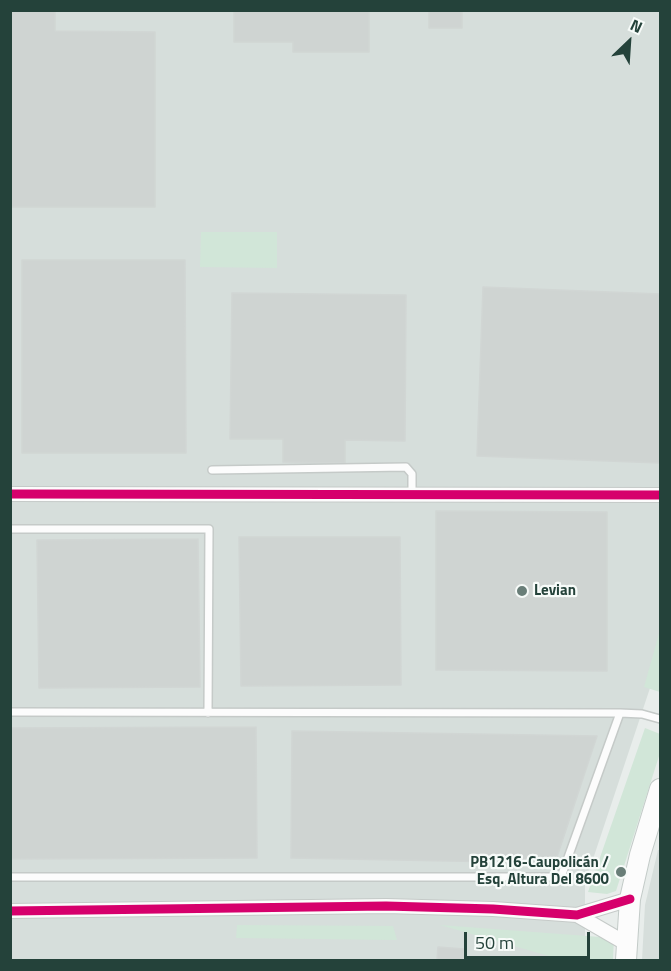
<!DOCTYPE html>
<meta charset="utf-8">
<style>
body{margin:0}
#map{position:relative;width:671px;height:971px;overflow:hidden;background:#e8edeb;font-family:"Titillium Web",sans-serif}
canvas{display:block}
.frame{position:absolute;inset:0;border:12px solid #24423a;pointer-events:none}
.north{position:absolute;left:599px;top:12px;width:60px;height:60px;-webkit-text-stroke:4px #f7fbf9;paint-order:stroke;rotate:25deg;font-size:16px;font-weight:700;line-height:24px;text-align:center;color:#24423a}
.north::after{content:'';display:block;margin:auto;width:21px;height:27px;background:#24423a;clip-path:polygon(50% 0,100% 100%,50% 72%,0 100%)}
.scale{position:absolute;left:464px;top:932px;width:126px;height:27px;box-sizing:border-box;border:3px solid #24423a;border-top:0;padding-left:8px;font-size:18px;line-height:21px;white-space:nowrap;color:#24423a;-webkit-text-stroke:4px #f7fbf9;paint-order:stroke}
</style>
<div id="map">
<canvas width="671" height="971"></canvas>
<div class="frame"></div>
<div class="north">N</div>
<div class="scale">50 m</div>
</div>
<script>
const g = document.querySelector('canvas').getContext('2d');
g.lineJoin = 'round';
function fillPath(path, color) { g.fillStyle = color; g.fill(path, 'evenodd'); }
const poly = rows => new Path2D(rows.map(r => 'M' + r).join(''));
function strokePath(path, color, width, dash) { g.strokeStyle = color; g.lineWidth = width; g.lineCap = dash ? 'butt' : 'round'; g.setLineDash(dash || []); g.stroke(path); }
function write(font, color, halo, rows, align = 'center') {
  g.font = font + ' "Titillium Web",sans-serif'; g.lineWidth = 4.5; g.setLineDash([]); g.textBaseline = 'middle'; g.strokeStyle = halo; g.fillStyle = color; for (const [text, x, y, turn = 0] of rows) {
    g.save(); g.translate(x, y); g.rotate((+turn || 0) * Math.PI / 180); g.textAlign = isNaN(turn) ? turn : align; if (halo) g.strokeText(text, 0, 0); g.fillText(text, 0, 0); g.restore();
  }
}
const built = poly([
 [10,11,660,11,660,658,585,883,585,960,11,960],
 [658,850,660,850,660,960,642,960,645,905]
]);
const green = poly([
 [201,232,277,232,277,268,200,267],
 [660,630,660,692,644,687],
 [645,728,660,734,660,753,616,891,607,894,588,892],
 [237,925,393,926,397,940,236,938],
 [440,925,614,938,613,960,563,960]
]);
const building = poly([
 [10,10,55,10,55,31,155,32,155,207,10,207,10,10],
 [234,10,369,10,369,52,293,52,293,42,234,42,234,10],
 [429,10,462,10,462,28,429,28,429,10],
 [22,260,185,260,186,453,22,453,22,260],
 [483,287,660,294,660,463,477,456,483,287],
 [232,293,406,295,405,441,345,440,345,463,283,462,283,439,230,439,232,293],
 [436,511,607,512,607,671,436,670,436,511],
 [239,537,400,537,401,685,241,686,239,537],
 [198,539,200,687,39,688,37,540,198,539],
 [256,727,257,858,10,859,10,728,256,727],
 [292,731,597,736,555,863,291,858,292,731],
 [438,947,464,949,463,960,437,960,438,947]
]);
const service = poly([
 [212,470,406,467,412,474,412,495],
 [10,529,209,529,208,713],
 [10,712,620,713,642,714,660,719],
 [10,877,561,877,620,713]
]);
const minor = poly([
 [10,494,660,495],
 [10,911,386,906,493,909,577,915,630,899],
 [577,915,627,944]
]);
const secondary = poly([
 [626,960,630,899,640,855,660,789]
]);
const cycleway = poly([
 [10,494,660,495],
 [10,911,386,906,493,909,577,915,630,899]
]);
const markers = [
 [522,591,6,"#697e78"],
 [621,872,6,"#697e78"]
];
const poiNames = [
 ["Levian",534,591],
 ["PB1216-Caupolicán /",609,863,"right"],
 ["Esq. Altura Del 8600",609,880,"right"]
];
fillPath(built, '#d6dedb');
fillPath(green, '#d1e6d8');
fillPath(building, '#cfd4d2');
strokePath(building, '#d1d6d4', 1.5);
strokePath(service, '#c5cac8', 10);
strokePath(minor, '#c5cac8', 16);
strokePath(secondary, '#c3cbc8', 22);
strokePath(service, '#fcfcfc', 7);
strokePath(minor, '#fcfcfc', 14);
strokePath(secondary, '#fcfcfc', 20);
strokePath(cycleway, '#d6006c', 9);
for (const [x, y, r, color] of markers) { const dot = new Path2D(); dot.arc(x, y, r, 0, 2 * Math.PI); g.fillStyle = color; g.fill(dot); strokePath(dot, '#f7fbf9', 2); }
write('bold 15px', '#24423a', '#f7fbf9', poiNames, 'left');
</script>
